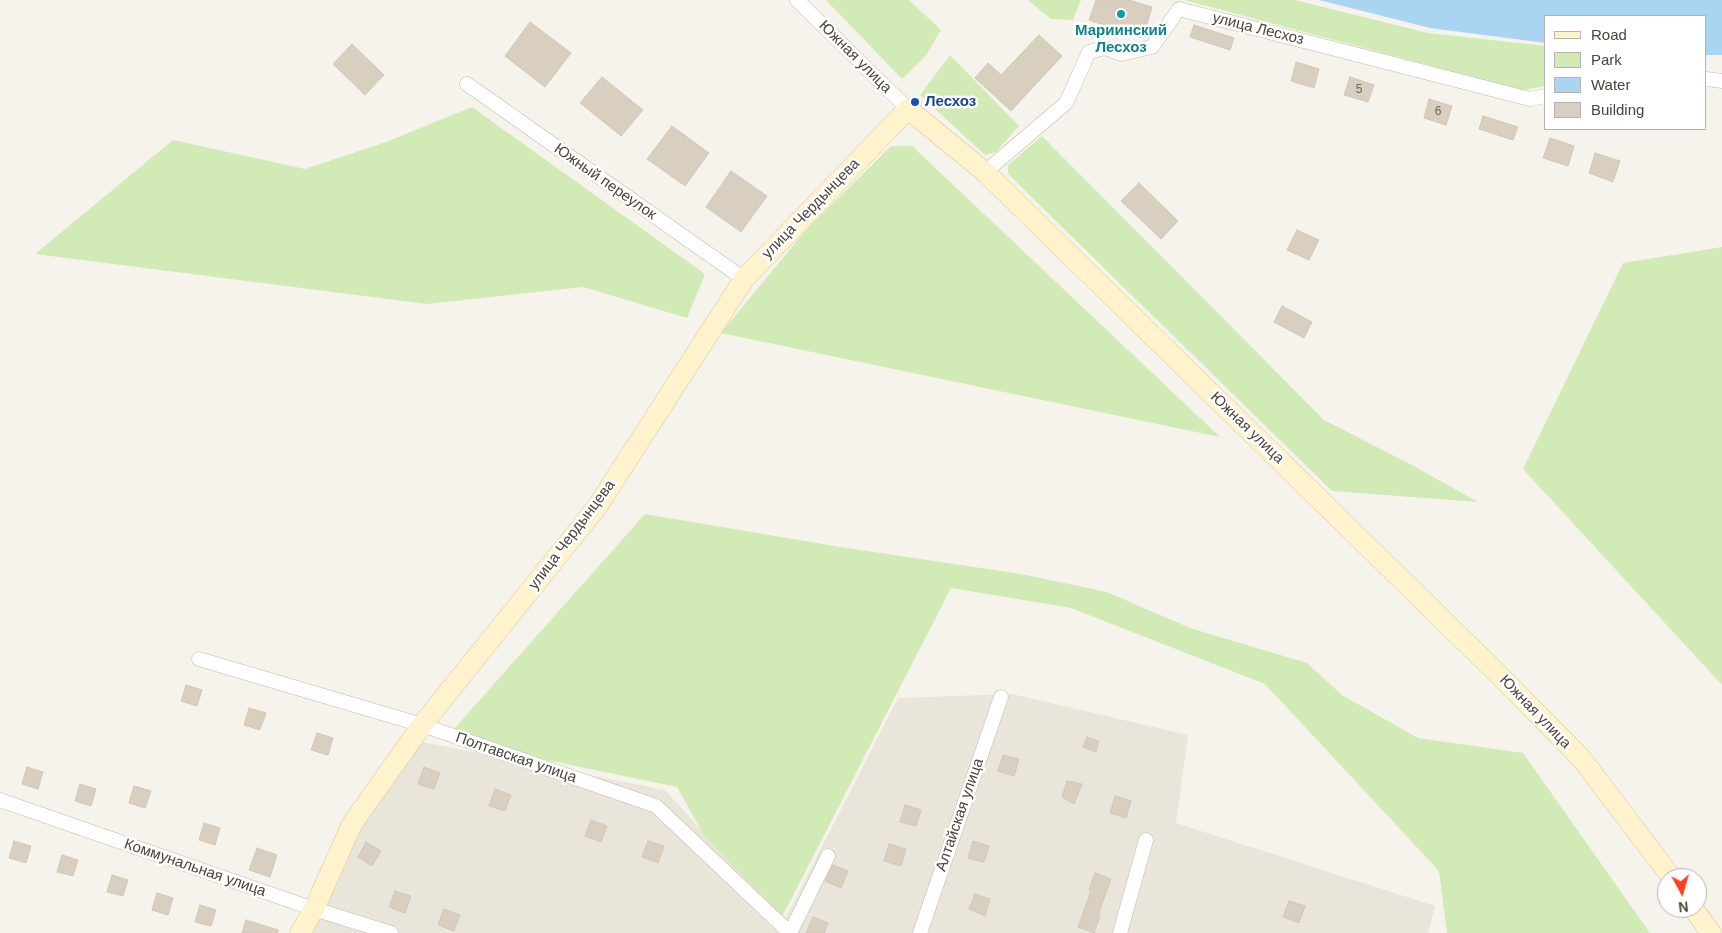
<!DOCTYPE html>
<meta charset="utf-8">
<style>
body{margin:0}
#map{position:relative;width:1722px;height:933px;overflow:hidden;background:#f6f3ec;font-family:Helvetica,sans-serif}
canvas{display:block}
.legend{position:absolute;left:1544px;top:15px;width:162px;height:115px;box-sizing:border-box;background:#fff;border:1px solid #b7b4b0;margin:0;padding:6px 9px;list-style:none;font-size:15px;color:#4b4439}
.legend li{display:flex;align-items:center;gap:10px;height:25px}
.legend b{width:25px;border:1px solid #b7b4b0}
.north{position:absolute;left:1657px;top:868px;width:50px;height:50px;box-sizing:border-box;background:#fff;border:1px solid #b7b4b0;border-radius:50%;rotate:174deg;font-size:14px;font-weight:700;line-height:20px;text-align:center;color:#4b4439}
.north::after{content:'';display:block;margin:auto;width:18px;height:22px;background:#fc3f1d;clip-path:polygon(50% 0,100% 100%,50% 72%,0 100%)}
</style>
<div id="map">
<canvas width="1722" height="933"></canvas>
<ul class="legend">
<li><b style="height:6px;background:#fff3cd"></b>Road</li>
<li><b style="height:14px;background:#d2eab5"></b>Park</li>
<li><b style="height:14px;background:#a9d4f2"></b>Water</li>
<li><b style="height:14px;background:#d8cfc1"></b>Building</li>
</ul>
<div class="north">N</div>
</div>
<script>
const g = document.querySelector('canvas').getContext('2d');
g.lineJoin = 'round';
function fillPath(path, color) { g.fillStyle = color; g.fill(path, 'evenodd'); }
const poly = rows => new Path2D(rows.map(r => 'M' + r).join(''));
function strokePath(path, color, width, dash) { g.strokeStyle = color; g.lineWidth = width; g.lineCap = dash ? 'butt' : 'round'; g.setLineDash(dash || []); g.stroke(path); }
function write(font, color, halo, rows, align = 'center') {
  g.font = font + ' Helvetica,sans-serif'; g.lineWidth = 5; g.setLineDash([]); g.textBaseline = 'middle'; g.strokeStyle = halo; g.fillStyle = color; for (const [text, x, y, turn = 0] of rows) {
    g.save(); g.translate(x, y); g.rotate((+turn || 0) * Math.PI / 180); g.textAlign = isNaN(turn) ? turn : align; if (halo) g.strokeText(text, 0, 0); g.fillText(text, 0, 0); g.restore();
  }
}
const residential = poly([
 [1012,694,1188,735,1176,823,1435,906,1428,933,307,933,357,830,418,741,665,790,784,921,898,698]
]);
const green = poly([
 [826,0,909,0,941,30,925,57,902,79],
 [1029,0,1081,0,1073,20,1051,19,1029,1],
 [1184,0,1295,0,1428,33,1546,46,1546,86,1522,90],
 [950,55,1019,126,996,152,985,155,920,95],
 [472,107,705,274,687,318,583,287,427,304,35,254,173,140,305,169,386,142],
 [1042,136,1324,420,1410,464,1478,502,1332,491,1008,174,1008,165],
 [891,146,912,146,1220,437,721,333,806,230],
 [1722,247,1722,685,1523,469,1623,263],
 [645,514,840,547,1021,574,1107,592,1190,628,1307,663,1342,695,1418,738,1523,753,1650,933,1447,933,1439,871,1265,684,1071,608,951,588,782,917,705,837,677,787,445,739]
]);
const water = poly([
 [1319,0,1722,0,1722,55,1706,55,1706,16,1546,16,1546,43,1430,28]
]);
const building = poly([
 [1096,0,1129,0,1152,7,1143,38,1089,20,1096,0],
 [530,22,571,53,545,87,505,56,530,22],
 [1194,25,1234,38,1230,50,1190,37,1194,25],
 [1039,35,1062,56,1011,111,975,78,988,63,1001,75,1039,35],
 [352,44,384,75,365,95,333,64,352,44],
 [1296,62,1319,69,1314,88,1291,81,1296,62],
 [602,77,643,110,621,136,580,103,602,77],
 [1350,77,1374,85,1368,102,1344,95,1350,77],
 [1429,99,1452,106,1446,125,1424,118,1429,99],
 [1483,116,1518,127,1513,140,1479,129,1483,116],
 [672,126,709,153,685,186,647,159,672,126],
 [1550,138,1574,146,1568,166,1543,158,1550,138],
 [1595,153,1620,161,1613,182,1589,173,1595,153],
 [731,171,767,196,741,232,706,207,731,171],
 [1139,183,1178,221,1161,239,1121,201,1139,183],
 [1297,230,1319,240,1309,260,1287,250,1297,230],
 [1282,306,1312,322,1304,338,1274,322,1282,306],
 [186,685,202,690,197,706,181,701,186,685],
 [249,708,266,713,260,730,244,725,249,708],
 [317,733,333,738,328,755,311,750,317,733],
 [1087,737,1099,741,1096,752,1083,747,1087,737],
 [1003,755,1019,759,1014,776,998,771,1003,755],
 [27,767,43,772,38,789,22,784,27,767],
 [424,767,440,773,434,789,418,784,424,767],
 [1067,781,1082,784,1074,804,1062,797,1067,781],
 [80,784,96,789,91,806,75,801,80,784],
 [134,786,151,791,145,808,129,803,134,786],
 [495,789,511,795,505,811,489,806,495,789],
 [1115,796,1131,801,1126,818,1110,813,1115,796],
 [905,805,921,810,916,826,900,822,905,805],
 [591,820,607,826,601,842,585,836,591,820],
 [204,823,220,828,215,845,199,840,204,823],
 [14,841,31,846,26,863,9,858,14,841],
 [648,841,664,846,658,863,642,857,648,841],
 [973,841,989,846,984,862,968,858,973,841],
 [366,842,381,851,372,866,358,857,366,842],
 [889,844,906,849,901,866,884,861,889,844],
 [257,848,277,855,270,877,249,870,257,848],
 [62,855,78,860,73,876,57,872,62,855],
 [833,865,848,871,841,888,825,881,833,865],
 [1095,873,1111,879,1098,915,1100,916,1094,933,1078,927,1091,891,1089,890,1095,873],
 [112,875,128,880,123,896,107,892,112,875],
 [395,891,411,896,405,913,389,907,395,891],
 [157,893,173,898,168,915,152,910,157,893],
 [975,894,990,899,985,916,969,909,975,894],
 [1289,901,1305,906,1299,923,1283,917,1289,901],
 [200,905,216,910,211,926,195,922,200,905],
 [444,909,460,915,454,931,438,925,444,909],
 [813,917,828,923,824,933,806,933,813,917],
 [246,920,278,930,278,933,242,933,246,920]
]);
const street = poly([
 [797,0,908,109],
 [1706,79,1722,81],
 [467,84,744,279],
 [985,172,1066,103,1089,52,1105,48,1121,54,1152,47,1179,9,1530,99,1546,96],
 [199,659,422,725,656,806,790,933],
 [0,800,314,909,391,933],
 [790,933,828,856],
 [920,933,1001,697],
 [1120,933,1146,840]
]);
const secondary = poly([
 [1693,908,1711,933],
 [300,933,314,909,352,824,422,725,597,507,744,279,908,109,985,172,1497,673,1581,758,1672,878]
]);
const markers = [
 [1121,14,5,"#0f9aa8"],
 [915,102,5,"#1a4fb4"]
];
const numberNames = [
 ["5",1359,90],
 ["6",1438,112]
];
const streetNames = [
 ["улица Лесхоз",1258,29,14],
 ["Южная улица",855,57,45],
 ["Южный переулок",605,182,35],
 ["улица Чердынцева",811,209,-46],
 ["Южная улица",1247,428,44],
 ["улица Чердынцева",572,535,-53],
 ["Южная улица",1535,712,46],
 ["Полтавская улица",516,758,19],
 ["Алтайская улица",960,815,-71],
 ["Коммунальная улица",195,868,19]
];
const cultureNames = [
 ["Мариинский",1121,31],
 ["Лесхоз",1121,48]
];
const transitNames = [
 ["Лесхоз",925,102]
];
fillPath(residential, '#eae5da');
fillPath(green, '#d2eab5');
fillPath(water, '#a9d4f2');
fillPath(building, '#d8cfc1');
strokePath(building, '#d3c7b4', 1);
strokePath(street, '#c2bbae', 15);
strokePath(secondary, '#d6c79b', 21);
strokePath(street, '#fff', 14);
strokePath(secondary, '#fff3cd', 20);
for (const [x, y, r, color] of markers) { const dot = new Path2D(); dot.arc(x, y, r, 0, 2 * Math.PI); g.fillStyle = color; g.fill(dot); strokePath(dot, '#fff', 2); }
write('12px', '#6e675b', null, numberNames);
write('15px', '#4b4439', '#fff', streetNames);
write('bold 15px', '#0d838f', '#fff', cultureNames);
write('bold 15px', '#164399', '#fff', transitNames, 'left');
</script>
